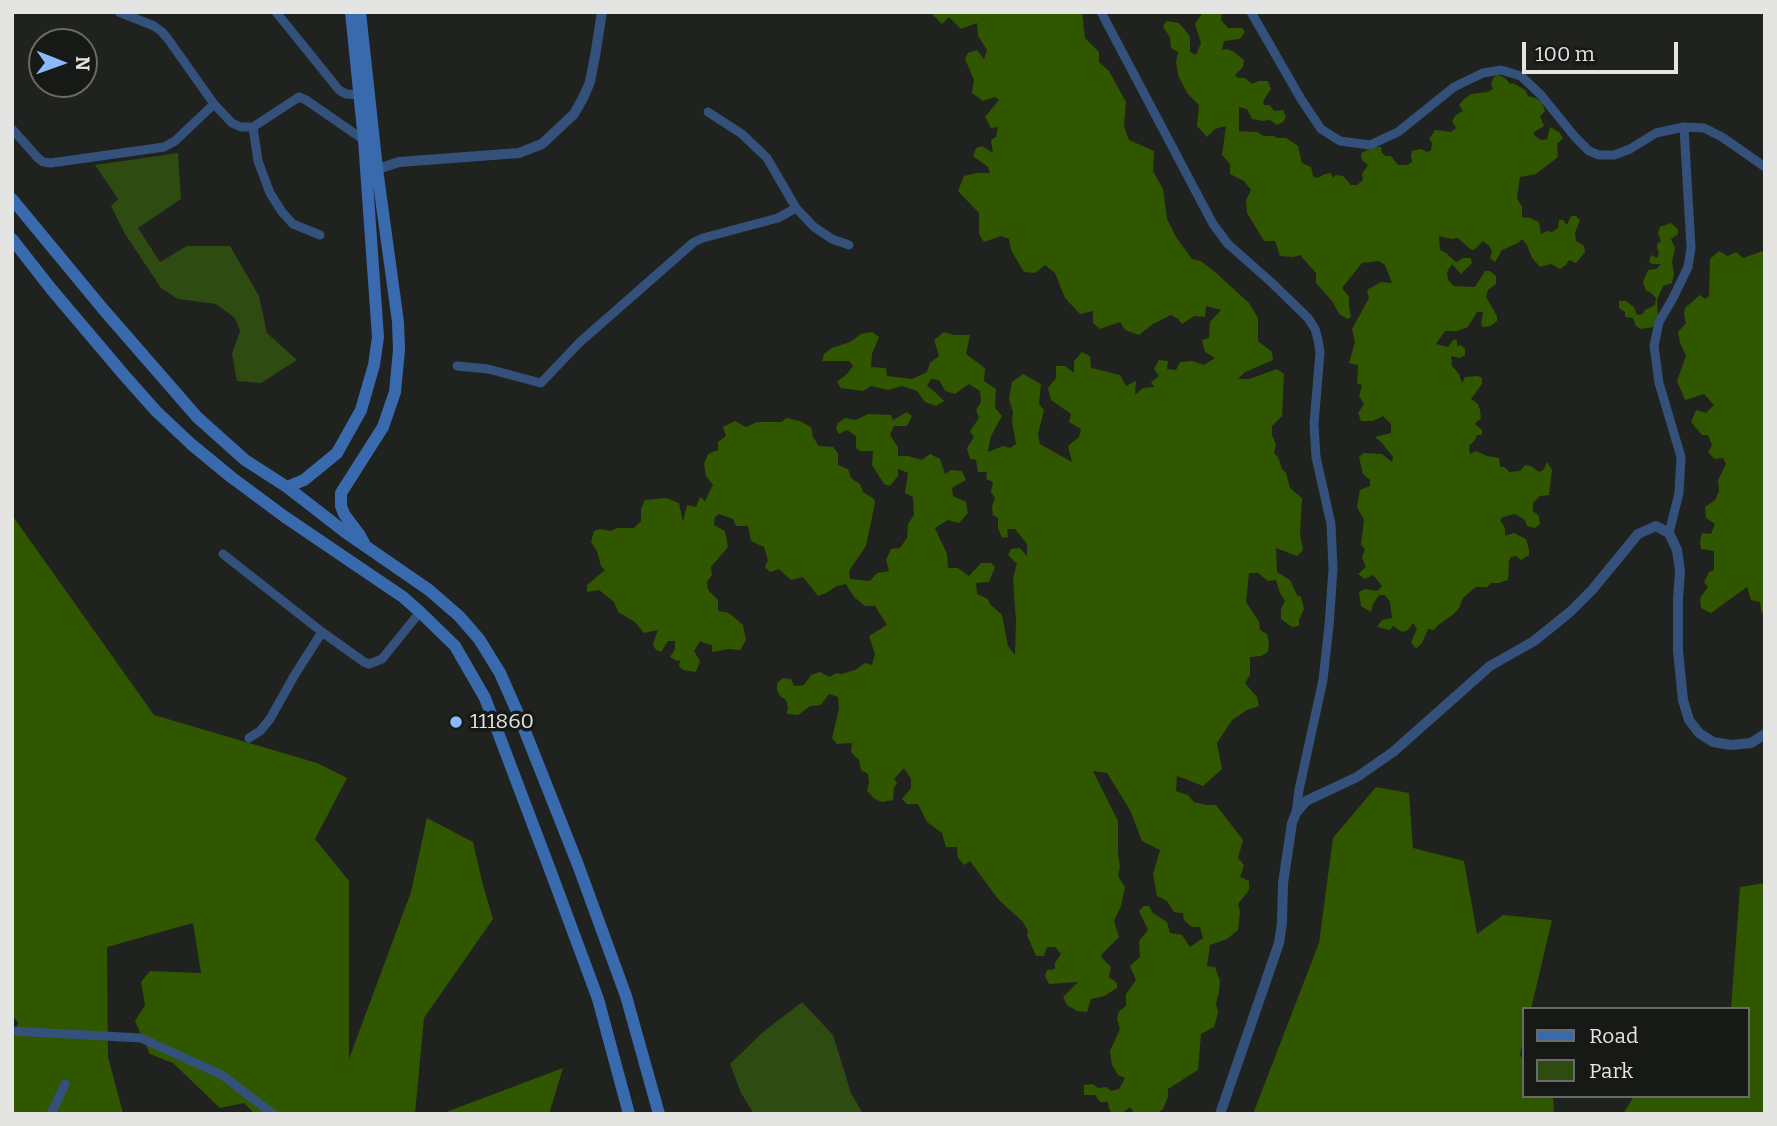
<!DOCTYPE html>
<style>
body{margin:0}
#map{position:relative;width:1777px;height:1126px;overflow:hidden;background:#20221f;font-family:Bitter,serif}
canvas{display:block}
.frame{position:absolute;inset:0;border:14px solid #e4e5e3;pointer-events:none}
.legend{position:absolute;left:1522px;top:1007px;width:228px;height:91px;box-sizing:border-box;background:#171916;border:2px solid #696b68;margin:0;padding:9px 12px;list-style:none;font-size:21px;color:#e4e5e3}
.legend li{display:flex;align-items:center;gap:14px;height:35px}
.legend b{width:35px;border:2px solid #696b68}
.north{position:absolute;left:28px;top:28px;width:70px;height:70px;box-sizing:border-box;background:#171916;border:2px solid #696b68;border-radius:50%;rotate:91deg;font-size:19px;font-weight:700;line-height:28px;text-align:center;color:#e4e5e3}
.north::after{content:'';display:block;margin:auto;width:24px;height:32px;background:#8bbafc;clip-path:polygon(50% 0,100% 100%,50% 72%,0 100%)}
.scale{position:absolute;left:1522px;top:42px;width:156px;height:32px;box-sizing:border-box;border:4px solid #e4e5e3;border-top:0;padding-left:9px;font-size:21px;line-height:24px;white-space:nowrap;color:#e4e5e3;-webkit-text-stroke:5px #171916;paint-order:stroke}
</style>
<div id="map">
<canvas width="1777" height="1126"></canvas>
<div class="frame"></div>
<ul class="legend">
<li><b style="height:9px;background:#3a6aae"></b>Road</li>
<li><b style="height:19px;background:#2e4b11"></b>Park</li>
</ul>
<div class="north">N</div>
<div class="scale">100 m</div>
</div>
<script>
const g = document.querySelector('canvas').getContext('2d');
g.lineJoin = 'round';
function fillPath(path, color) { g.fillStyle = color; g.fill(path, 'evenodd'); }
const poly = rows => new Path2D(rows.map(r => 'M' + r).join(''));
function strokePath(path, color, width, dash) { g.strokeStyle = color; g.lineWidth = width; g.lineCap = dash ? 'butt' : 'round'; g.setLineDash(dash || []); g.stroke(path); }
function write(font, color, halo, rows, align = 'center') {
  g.font = font + ' Bitter,serif'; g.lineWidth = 7; g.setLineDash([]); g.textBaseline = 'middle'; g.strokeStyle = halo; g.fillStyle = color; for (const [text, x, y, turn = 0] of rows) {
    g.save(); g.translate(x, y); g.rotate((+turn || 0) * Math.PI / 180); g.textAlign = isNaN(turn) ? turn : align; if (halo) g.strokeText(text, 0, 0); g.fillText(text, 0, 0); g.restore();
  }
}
const green = poly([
 [178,153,181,199,138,228,160,262,187,246,230,246,259,296,267,333,297,360,261,383,237,381,232,354,240,331,235,318,216,304,178,299,161,288,125,234,111,206,118,199,95,165],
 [802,1002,833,1035,851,1093,863,1114,754,1114,741,1093,730,1064,763,1032]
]);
const forest = poly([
 [930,12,1082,12,1085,38,1099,52,1099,62,1109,71,1126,102,1124,126,1129,140,1154,151,1153,171,1163,189,1167,219,1176,237,1192,259,1201,261,1215,272,1249,303,1258,318,1258,341,1272,352,1273,360,1245,372,1238,379,1249,379,1277,369,1284,374,1282,416,1272,426,1272,435,1276,444,1274,453,1278,457,1282,469,1286,473,1290,488,1302,498,1300,535,1303,550,1297,556,1276,548,1277,572,1290,580,1297,595,1301,597,1304,609,1299,620,1299,626,1292,627,1281,619,1281,609,1285,601,1280,593,1276,580,1268,581,1258,573,1249,573,1246,602,1259,622,1260,630,1267,634,1269,642,1268,652,1261,656,1250,657,1250,675,1245,683,1257,697,1259,706,1247,710,1232,720,1217,743,1222,769,1203,786,1177,776,1176,791,1188,795,1194,802,1206,805,1216,805,1243,840,1238,858,1244,865,1240,877,1249,881,1249,890,1238,904,1240,911,1238,930,1227,939,1210,945,1207,966,1215,967,1220,981,1219,992,1216,1003,1218,1013,1214,1027,1201,1034,1198,1070,1168,1089,1168,1097,1163,1109,1156,1114,1135,1114,1130,1107,1121,1114,1113,1114,1109,1109,1108,1102,1100,1102,1095,1095,1084,1095,1084,1085,1093,1084,1098,1088,1106,1087,1111,1091,1119,1089,1125,1078,1118,1075,1112,1065,1110,1051,1120,1029,1117,1019,1119,1011,1126,1006,1126,994,1136,980,1130,966,1140,957,1139,941,1148,930,1139,911,1144,906,1149,906,1153,913,1167,922,1170,933,1182,935,1190,947,1203,938,1200,927,1192,927,1184,920,1183,913,1174,912,1167,901,1157,896,1153,874,1160,850,1142,841,1130,810,1107,773,1093,771,1118,821,1118,854,1120,867,1118,876,1125,887,1121,906,1114,921,1119,937,1102,954,1101,957,1111,967,1109,977,1117,983,1117,988,1104,996,1091,999,1087,1012,1077,1011,1067,1005,1063,997,1078,982,1049,984,1045,976,1047,970,1055,969,1055,963,1061,954,1055,947,1047,947,1044,956,1036,956,1027,935,1028,931,1023,922,998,899,970,861,964,865,958,858,957,847,946,847,942,833,927,822,918,804,907,804,902,799,911,788,911,779,904,768,894,779,897,783,894,788,893,800,882,802,875,799,867,791,869,783,868,774,861,770,859,760,851,752,852,743,837,744,832,738,839,709,838,697,829,694,821,705,810,706,798,715,787,714,788,707,786,700,780,696,777,690,777,683,783,678,791,679,794,686,804,685,811,675,820,672,830,677,836,673,842,674,855,670,865,663,872,665,875,654,869,636,887,625,875,606,865,606,854,597,846,584,837,586,826,593,818,596,803,577,791,580,779,569,770,572,765,567,768,560,764,547,751,541,748,526,736,526,733,519,719,514,715,517,714,525,725,531,728,547,711,567,712,575,707,582,708,590,718,600,718,611,729,613,743,625,746,640,740,650,729,649,712,652,712,645,707,644,700,641,694,651,700,661,696,672,683,670,679,666,680,660,677,661,670,657,675,649,675,641,668,641,661,652,656,650,653,644,658,630,644,633,635,622,618,612,614,602,599,590,587,592,587,585,605,570,601,566,597,551,591,542,594,531,600,529,611,531,617,528,634,528,641,521,641,509,645,500,666,498,679,503,683,522,687,505,696,507,700,497,705,501,713,485,706,476,704,464,708,454,718,450,718,442,726,436,723,427,735,421,746,427,757,422,782,422,786,418,800,421,811,427,813,437,819,446,833,447,838,453,838,465,848,469,851,478,860,484,863,492,874,499,875,503,866,546,849,571,850,579,870,581,877,573,889,571,886,560,891,549,900,548,907,538,908,524,914,515,913,497,905,493,908,473,898,469,898,476,890,486,884,484,872,465,873,451,860,451,856,448,856,436,847,430,839,434,836,428,838,423,845,418,856,420,868,414,891,415,893,420,907,412,912,416,907,426,894,426,890,435,898,447,898,456,908,456,922,460,930,454,940,459,945,474,951,470,962,471,966,480,952,488,953,496,966,502,968,513,959,523,948,520,935,528,947,554,948,568,958,568,969,576,981,563,991,563,995,567,989,582,976,583,977,594,988,599,990,604,1002,615,1008,646,1015,655,1016,621,1013,578,1017,564,1008,555,1011,549,1020,548,1027,556,1027,544,1015,529,1007,529,1008,537,1002,538,998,528,998,518,993,515,992,506,995,498,991,492,993,482,986,479,987,472,978,472,976,460,970,459,967,448,974,437,970,431,979,418,976,410,981,402,980,391,969,384,955,394,945,391,939,380,931,379,927,386,934,391,944,401,936,406,925,402,917,391,902,386,888,390,871,386,863,391,841,388,837,382,847,374,853,366,849,361,822,361,824,354,832,348,850,342,861,334,872,332,879,337,872,354,871,367,886,368,887,376,912,379,927,372,930,363,939,356,934,340,944,332,954,335,970,335,966,354,985,368,984,381,996,389,995,408,1002,416,991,436,988,452,1003,446,1010,448,1016,444,1012,422,1013,412,1009,399,1012,382,1023,374,1041,384,1039,404,1044,410,1038,434,1040,444,1072,462,1068,446,1079,437,1081,429,1069,422,1071,414,1051,400,1048,388,1056,378,1056,366,1065,366,1074,373,1074,361,1082,352,1090,356,1091,368,1120,375,1126,386,1136,381,1135,395,1143,388,1154,387,1151,382,1159,376,1154,369,1159,360,1168,361,1167,369,1176,370,1180,362,1192,361,1204,365,1215,358,1205,352,1202,340,1209,338,1210,322,1221,310,1206,306,1205,317,1194,316,1182,324,1178,319,1171,315,1153,324,1139,335,1125,330,1120,322,1100,329,1093,323,1093,311,1080,314,1065,298,1055,273,1045,265,1035,273,1024,272,1011,250,1009,239,1001,236,984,242,979,234,979,213,958,191,964,176,977,173,990,173,988,167,973,156,976,148,982,146,993,153,991,140,996,137,998,127,991,128,985,117,999,100,995,97,983,101,972,93,974,80,965,59,968,53,977,50,984,59,987,50,978,36,977,23,961,29,949,17,942,24],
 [1203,12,1222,12,1221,20,1228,28,1242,28,1245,32,1240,39,1224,41,1222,50,1227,49,1234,52,1244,60,1243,67,1235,75,1238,78,1245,78,1252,84,1259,81,1268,81,1271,89,1263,101,1264,105,1270,105,1274,111,1283,110,1286,117,1283,122,1277,125,1270,120,1263,121,1252,119,1247,109,1239,107,1239,131,1257,132,1264,136,1274,136,1277,138,1286,138,1298,146,1302,163,1311,167,1313,176,1317,178,1325,174,1331,173,1333,178,1336,175,1343,176,1351,185,1357,185,1363,180,1362,174,1368,165,1362,160,1361,153,1375,147,1381,147,1382,153,1386,156,1391,156,1398,165,1407,165,1412,162,1411,156,1412,151,1420,149,1428,152,1431,150,1432,143,1429,139,1435,130,1451,132,1456,128,1452,121,1456,115,1463,111,1459,105,1464,99,1471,94,1487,92,1493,89,1491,83,1494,77,1498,75,1505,78,1510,84,1513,83,1525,90,1528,96,1536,98,1542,103,1545,111,1540,116,1544,126,1534,132,1534,135,1541,140,1547,139,1550,127,1559,132,1563,138,1557,144,1558,157,1536,174,1520,177,1517,198,1522,207,1522,217,1530,218,1539,222,1541,234,1547,231,1552,232,1558,228,1559,220,1563,220,1567,225,1571,216,1576,216,1580,220,1575,233,1576,241,1584,246,1585,252,1576,263,1569,260,1566,265,1560,269,1551,264,1540,267,1532,258,1527,245,1522,239,1518,243,1502,250,1495,262,1490,258,1492,251,1489,246,1483,241,1474,250,1470,249,1458,238,1451,239,1439,236,1440,250,1446,253,1456,262,1463,258,1471,258,1472,263,1461,274,1452,264,1447,272,1448,280,1454,286,1475,287,1485,271,1490,271,1496,276,1496,284,1488,290,1486,297,1497,316,1497,321,1491,326,1483,327,1481,324,1483,312,1477,312,1468,327,1457,331,1445,331,1436,344,1448,347,1454,339,1457,341,1457,346,1460,345,1465,348,1465,355,1460,358,1451,356,1452,366,1459,374,1462,383,1465,377,1478,376,1482,378,1482,384,1471,399,1478,404,1480,410,1481,419,1476,422,1475,424,1482,430,1482,435,1477,435,1475,440,1469,446,1470,454,1476,451,1487,456,1499,458,1500,466,1506,468,1509,472,1520,471,1525,465,1531,466,1539,472,1544,469,1547,462,1552,470,1549,495,1540,496,1533,503,1533,511,1539,516,1540,524,1535,528,1527,526,1525,520,1515,514,1503,517,1500,520,1505,528,1505,536,1514,533,1526,539,1529,550,1529,555,1521,560,1516,556,1511,557,1509,561,1508,580,1499,583,1491,583,1487,587,1476,587,1463,598,1459,608,1454,614,1438,625,1434,630,1428,629,1422,643,1416,649,1411,642,1417,629,1413,623,1408,630,1402,632,1393,626,1390,630,1377,627,1382,620,1392,618,1390,602,1385,595,1379,595,1373,604,1371,612,1361,606,1359,592,1365,589,1377,591,1382,586,1373,575,1365,579,1358,574,1366,567,1362,558,1365,549,1361,545,1364,520,1357,507,1360,490,1370,486,1370,480,1363,474,1359,457,1364,453,1382,454,1392,462,1393,457,1382,443,1375,437,1391,433,1391,424,1383,416,1373,421,1361,421,1358,413,1364,404,1359,396,1362,385,1357,384,1358,365,1349,363,1355,342,1352,329,1369,298,1367,290,1381,282,1392,283,1385,265,1379,261,1362,263,1342,288,1349,297,1349,307,1351,317,1348,319,1339,314,1332,301,1316,283,1316,273,1300,255,1293,257,1280,256,1275,241,1264,241,1247,213,1246,200,1251,190,1244,181,1230,174,1230,164,1222,155,1226,126,1215,129,1207,137,1197,126,1199,105,1187,93,1178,75,1176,62,1178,52,1171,48,1170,37,1163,27,1166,21,1179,23,1190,36,1190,52,1196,55,1201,43,1195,24],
 [1671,223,1678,229,1678,234,1671,239,1675,248,1672,262,1674,274,1672,283,1663,286,1657,300,1658,317,1656,325,1653,327,1641,329,1636,326,1633,318,1625,317,1625,312,1619,308,1619,301,1626,301,1634,307,1637,315,1643,314,1645,310,1655,305,1656,298,1650,292,1646,291,1643,282,1648,270,1656,269,1661,264,1652,264,1649,261,1651,255,1657,258,1659,253,1657,248,1657,244,1661,241,1658,233,1660,227],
 [1765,248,1765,615,1762,614,1760,602,1751,600,1747,587,1711,613,1701,608,1700,598,1708,587,1704,582,1709,572,1714,570,1714,551,1701,549,1700,541,1702,533,1711,534,1715,524,1706,518,1705,507,1715,500,1719,491,1718,480,1726,464,1723,458,1715,459,1708,452,1712,445,1708,435,1702,435,1691,422,1696,410,1706,413,1714,405,1704,394,1685,400,1677,381,1686,356,1680,343,1678,332,1686,323,1684,314,1685,308,1700,295,1705,299,1709,296,1710,259,1719,251,1728,256,1736,252,1743,258,1763,251],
 [12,515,154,715,317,763,347,778,315,839,349,881,349,1059,411,892,427,818,473,842,483,885,493,919,424,1018,415,1114,255,1114,244,1103,220,1108,173,1063,150,1054,135,1021,145,1005,141,982,150,971,201,973,193,923,107,947,108,1057,123,1113,127,1114,12,1114,12,1047,18,1022,12,1016],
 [1376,787,1409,793,1413,848,1464,861,1477,934,1503,915,1552,920,1531,1009,1523,1009,1523,1040,1520,1055,1523,1059,1523,1096,1553,1096,1554,1114,1253,1114,1319,943,1333,838],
 [1765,883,1765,1114,1623,1114,1634,1096,1747,1096,1747,1009,1731,1009,1740,887],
 [563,1068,549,1114,441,1114]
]);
const minor = poly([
 [119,12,154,26,162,32,168,39,214,104],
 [276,12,339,90,346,94,360,95],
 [1101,12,1213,224,1228,244,1271,282,1308,318,1315,329,1318,340,1320,352,1314,424,1316,457,1331,524,1333,569,1329,626,1323,680,1299,790,1296,813],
 [1251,12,1301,99,1321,129,1340,141,1370,145,1398,132,1454,87,1483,73,1501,70,1521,76,1541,95,1575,137,1589,151,1599,155,1614,155,1630,149,1656,133,1684,127,1704,128,1722,137,1765,167],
 [708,112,742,134,767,158,796,208,814,227,832,239,849,245],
 [253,127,258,161,270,193,282,212,293,224,320,235],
 [12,129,38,158,43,162,51,163,164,147,175,141,214,104,232,123,241,127,253,127,299,97,306,100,364,140],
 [457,366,488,369,541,383,580,342,694,242,703,238,778,218,796,208],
 [1669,533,1679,493,1681,457,1659,383,1654,346,1659,322,1673,298,1688,267,1691,248,1684,127],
 [223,554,322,632,364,662,369,664,382,659,420,612],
 [249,738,260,731,270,719,294,676,322,632],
 [12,1031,141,1038,222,1075,273,1114],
 [51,1114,65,1084]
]);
const tertiary = poly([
 [372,171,399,162,519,153,542,144,574,114,583,98,590,82,595,56,602,12],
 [1220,1114,1279,943,1282,923,1283,883,1292,823,1296,813,1306,801,1357,777,1393,752,1490,666,1534,641,1570,612,1592,590,1638,534,1656,526,1669,533,1677,550,1680,571,1678,599,1678,651,1683,700,1689,720,1699,733,1713,742,1731,745,1751,743,1765,734]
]);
const secondary = poly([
 [360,12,377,169,398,322,399,350,395,392,383,427,341,493,341,506,344,514,359,534,364,543],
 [12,199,103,309,197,417,245,460,287,487,345,532,429,590,459,616,479,639,500,673,519,716,578,865,626,996,659,1114],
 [12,239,52,290,124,375,156,411,191,444,231,477,285,517,403,597,420,612,455,646,485,698,552,875,598,999,629,1114],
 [287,487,304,480,337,453,361,410,374,365,378,337,364,140,351,12]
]);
const markers = [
 [456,722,7,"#8bbafc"]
];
const poiNames = [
 ["111860",470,722]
];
fillPath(green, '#2e4b11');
fillPath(forest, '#305600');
strokePath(minor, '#33517b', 9);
strokePath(tertiary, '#33517b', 10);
strokePath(secondary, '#3a6aae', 12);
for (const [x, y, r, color] of markers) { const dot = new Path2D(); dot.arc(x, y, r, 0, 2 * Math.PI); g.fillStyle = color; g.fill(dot); strokePath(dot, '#171916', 2.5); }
write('21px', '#e4e5e3', '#171916', poiNames, 'left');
</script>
